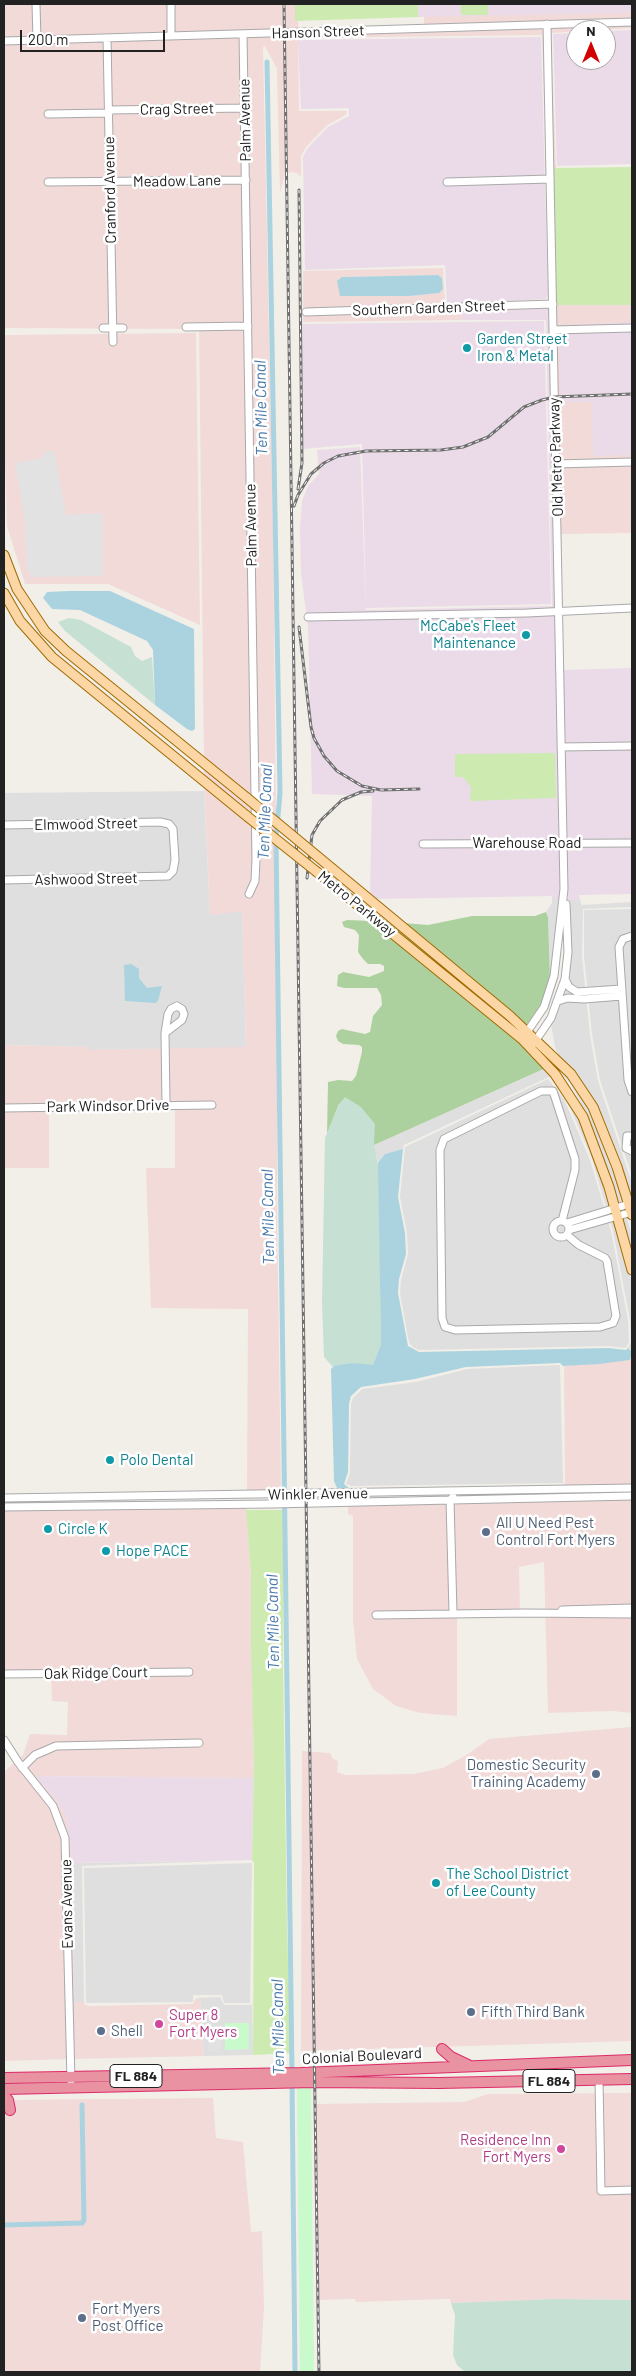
<!DOCTYPE html>
<style>
body{margin:0}
#map{position:relative;width:636px;height:2376px;overflow:hidden;background:#f2efe9;font-family:Barlow,sans-serif}
canvas{display:block}
.frame{position:absolute;inset:0;border:5px solid #222;pointer-events:none}
.north{position:absolute;left:566px;top:20px;width:50px;height:50px;box-sizing:border-box;background:#fff;border:1px solid #a7a7a7;border-radius:50%;rotate:0deg;font-size:14px;font-weight:700;line-height:20px;text-align:center;color:#222}
.north::after{content:'';display:block;margin:auto;width:18px;height:22px;background:#d40000;clip-path:polygon(50% 0,100% 100%,50% 72%,0 100%)}
.scale{position:absolute;left:20px;top:30px;width:145px;height:22px;box-sizing:border-box;border:2px solid #222;border-top:0;padding-left:6px;font-size:15px;line-height:18px;white-space:nowrap;color:#222;-webkit-text-stroke:4px #fff;paint-order:stroke}
</style>
<div id="map">
<canvas width="636" height="2376"></canvas>
<div class="frame"></div>
<div class="north">N</div>
<div class="scale">200 m</div>
</div>
<script>
const g = document.querySelector('canvas').getContext('2d');
g.lineJoin = 'round';
function fillPath(path, color) { g.fillStyle = color; g.fill(path, 'evenodd'); }
const poly = rows => new Path2D(rows.map(r => 'M' + r).join(''));
function strokePath(path, color, width, dash) { g.strokeStyle = color; g.lineWidth = width; g.lineCap = dash ? 'butt' : 'round'; g.setLineDash(dash || []); g.stroke(path); }
function write(font, color, halo, rows, align = 'center') {
  g.font = font + ' Barlow,sans-serif'; g.lineWidth = 5; g.setLineDash([]); g.textBaseline = 'middle'; g.strokeStyle = halo; g.fillStyle = color; for (const [text, x, y, turn = 0] of rows) {
    g.save(); g.translate(x, y); g.rotate((+turn || 0) * Math.PI / 180); g.textAlign = isNaN(turn) ? turn : align; if (halo) g.strokeText(text, 0, 0); g.fillText(text, 0, 0); g.restore();
  }
}
const residential = poly([
 [204,791,210,915,242,910,246,1048,89,1050,88,1047,4,1045,4,793],
 [552,899,561,899,550,980,548,917,546,912,552,903],
 [568,900,580,900,582,905,632,902,632,907,583,909,582,956,590,1035,598,1081,632,1183,632,1218,602,1122,559,1057,555,1047,551,1024,561,1002,570,913],
 [632,909,632,1176,600,1080,592,1034,584,956,584,910],
 [557,1063,582,1094,597,1124,629,1225,632,1238,632,1258,612,1186,589,1117,570,1083,553,1064],
 [548,1067,578,1108,607,1188,632,1283,632,1352,628,1348,631,1342,630,1320,613,1231,592,1159,566,1098,549,1077,404,1145,403,1149,397,1152,385,1154,379,1163,379,1171,374,1145],
 [548,1079,564,1099,590,1160,611,1231,628,1320,629,1342,626,1348,608,1346,419,1350,414,1348,410,1344,408,1338,400,1293,401,1280,408,1254,407,1233,400,1197,405,1147],
 [560,1365,563,1483,352,1486,346,1484,350,1473,351,1404,353,1398,362,1389,416,1382,467,1369],
 [252,1860,82,1866,84,2002,74,2002,73,1863],
 [252,1863,250,2003,224,2003,222,1995,193,1995,193,2002,86,2003,84,1868],
 [252,1991,253,2055,204,2056,200,1999,195,1998,220,1997,224,2005,250,2005,252,2004]
]);
const commercial = poly([
 [4,4,296,4,299,30,4,39],
 [424,4,632,4,632,19,424,26],
 [632,24,632,28,551,33,556,168,552,168,549,27],
 [544,27,548,216,542,35,298,38,299,111,346,111,347,114,326,126,306,147,301,156,301,177,297,173,292,172,285,174,280,193,277,69,265,46,263,47,273,525,276,819,204,760,199,329,4,328,4,44],
 [443,268,445,305,462,308,462,320,303,322,303,271],
 [438,275,442,278,443,289,439,293,410,296,340,296,342,277],
 [556,301,558,305,632,305,632,533,560,534],
 [196,333,200,625,108,584,25,584,7,526,4,437,4,335],
 [204,767,276,826,276,836,204,777],
 [204,784,277,843,277,1210,281,1492,247,1493,248,1309,151,1308,146,1168,175,1168,175,1103,49,1105,49,1168,4,1168,4,1045,89,1047,89,1050,246,1047,242,911,210,915],
 [632,1352,632,1485,563,1486,565,1483,564,1366,630,1360],
 [632,1499,632,1713,612,1711,548,1713,544,1562,519,1567,520,1612,457,1614,457,1716,420,1713,396,1706,373,1689,357,1659,353,1620,353,1516,348,1514,348,1506],
 [246,1507,251,1574,254,1778,34,1776,55,1798,66,1816,73,1853,74,2002,84,2002,85,2005,89,2006,193,2004,195,1999,200,1999,204,2056,73,2059,65,1829,56,1804,48,1793,19,1759,23,1755,30,1734,67,1735,68,1702,52,1701,51,1672,4,1671,4,1509],
 [632,1727,632,2041,301,2051,302,1751,330,1753,333,1759,338,1761,337,1772,345,1775,413,1774,443,1768,468,1754,489,1739],
 [14,1763,51,1808,62,1838,68,2059,4,2061,4,1772],
 [632,2093,632,2300,555,2299,451,2303,450,2299,445,2299,356,2302,355,2299,316,2300,314,2104,464,2102,488,2094],
 [213,2098,216,2138,243,2142,251,2232,262,2231,264,2307,260,2372,4,2372,4,2100]
]);
const industrial = poly([
 [418,4,632,4,632,13,418,17],
 [632,30,632,164,557,166,553,34,576,33,576,60,606,60,606,31],
 [541,37,548,295,546,299,447,304,445,265,305,270,303,157,308,148,328,127,349,116,349,108,301,109,298,40],
 [550,302,562,670,632,668,632,894,579,895,580,900,568,900,567,890,561,899,552,899,552,896,374,899,370,893,372,796,312,794,308,627,301,573,300,528,302,501,308,486,319,474,317,450,360,447,366,610,552,606,546,320,462,320,462,308],
 [544,321,551,604,366,608,362,444,302,449,300,324],
 [632,322,632,455,593,456,592,402,561,402,558,325],
 [34,1776,254,1778,252,1860,73,1863,66,1816,55,1798]
]);
const grass = poly([
 [295,4,418,4,418,17,295,21],
 [461,4,488,4,488,15,461,15],
 [632,167,632,305,558,305,556,301,552,168],
 [555,753,556,798,470,801,471,787,463,777,455,777,455,754],
 [246,1510,284,1510,283,1661,287,1930,291,2053,253,2055,254,1863,252,1860,254,1765,251,1646,251,1574]
]);
const forest = poly([
 [546,912,548,917,550,980,541,1006,528,1027,403,923,428,925,472,916,535,916],
 [347,920,373,921,461,991,548,1067,374,1145,339,1104,327,1134,328,1082,338,1080,352,1081,356,1076,362,1052,362,1047,359,1045,343,1044,338,1041,336,1036,338,1031,342,1029,365,1034,370,1032,373,1016,382,1005,381,995,377,988,344,988,337,986,338,975,343,972,369,977,384,971,384,966,380,964,368,964,363,959,358,952,359,935,355,930,344,927,342,922],
 [381,921,393,922,524,1032,522,1035]
]);
const wetland = poly([
 [69,618,81,620,131,647,135,656,142,661,152,657,155,705,65,631,58,622],
 [345,1097,361,1107,375,1124,374,1144,379,1171,381,1344,373,1365,368,1366,352,1363,333,1367,324,1357,322,1303,325,1138,339,1104],
 [555,2299,632,2300,632,2372,465,2372,457,2365,453,2355,455,2315,451,2303]
]);
const park = poly([
 [225,2023,249,2023,249,2049,225,2050],
 [311,2087,314,2372,300,2372,297,2088]
]);
const parking = poly([
 [54,450,66,515,103,513,103,576,31,577,31,572,27,572,25,521,15,463,43,458,44,452],
 [208,2027,222,2027,222,2047,218,2047,218,2051,208,2051,208,2037,212,2035,208,2033]
]);
const water = poly([
 [438,275,442,278,443,289,439,293,410,296,340,296,337,281,342,277],
 [69,591,110,591,194,629,195,729,192,731,187,729,155,705,153,650,147,641,80,610,52,609,43,598,47,592],
 [131,964,139,969,139,978,147,988,162,986,158,1001,155,1003,125,1001,124,965],
 [403,1149,398,1197,405,1233,406,1254,399,1279,398,1293,408,1346,419,1352,608,1348,626,1350,628,1348,632,1352,630,1360,599,1364,563,1366,560,1363,466,1367,415,1379,361,1387,351,1396,349,1404,348,1472,344,1484,349,1488,337,1488,334,1481,331,1369,334,1366,352,1363,373,1365,381,1344,378,1163,385,1154]
]);
const canal = poly([
 [267,62,280,793,276,838,292,2074],
 [292,2082,295,2372],
 [4,2225,82,2223,84,2220,82,2105]
]);
const minor = poly([
 [36,4,37,40],
 [171,4,171,35],
 [243,34,256,859,255,881,249,894],
 [107,38,113,342],
 [4,41,632,22],
 [109,110,245,108],
 [48,114,109,113],
 [48,182,246,180],
 [447,182,550,179],
 [306,312,553,304],
 [186,327,248,326],
 [103,328,123,328],
 [553,330,632,328],
 [556,464,632,462],
 [308,617,527,613,632,608],
 [561,747,632,746],
 [4,825,160,822,169,824,173,829,175,860,173,871,168,876,4,880],
 [423,844,632,843],
 [632,936,623,939,619,947,628,1080,632,1092],
 [565,979,569,987,577,992,622,989],
 [558,1001,568,998,584,999,622,996],
 [177,1006,182,1009,184,1014,182,1020,165,1033,168,1014,171,1009,177,1006],
 [165,1033,166,1105],
 [525,1035,544,1007,554,976,564,889,547,24],
 [534,1043,551,1018,565,979,568,952,566,904],
 [4,1108,212,1105],
 [632,1136,627,1136,626,1148,632,1151],
 '553 1229a8 8 0 1 1 16 0a8 8 0 1 1-16 0Z',
 [562,1221,575,1170,575,1159,553,1091,541,1091,444,1139,440,1150,441,1233,442,1318,445,1327,455,1330,600,1327,613,1323,616,1316,607,1261,605,1258,579,1245,567,1235],
 [567,1223,632,1203],
 [569,1230,632,1212],
 [453,1497,450,1500,453,1613],
 [4,1498,632,1488],
 [4,1507,272,1504,632,1496],
 [562,1610,632,1608],
 [376,1615,526,1613,632,1614],
 [4,1674,189,1672],
 [4,1740,18,1762,53,1806,65,1838,71,2081],
 [22,1768,35,1755,56,1746,199,1743],
 [599,2080,601,2191,632,2190]
]);
const major = poly([
 [4,555,17,589,45,631,66,651,247,798],
 [4,593,20,621,52,657,248,817],
 [317,856,510,1016,571,1074,593,1107,617,1167,632,1215],
 [317,872,522,1039,555,1074,583,1117,609,1187,632,1270]
]);
const highway = poly([
 [442,2049,451,2057,468,2065],
 [4,2078,301,2073,632,2060],
 [4,2089,314,2082,439,2083,632,2079],
 [4,2096,8,2100,10,2110]
]);
const rail = poly([
 [284,4,319,2372],
 [298,489,302,463,299,190],
 [294,506,298,495,311,474,324,463,338,456,366,451,441,450,463,447,488,437,524,407,542,400,554,397,632,394],
 [299,627,311,727,314,738,324,756,337,771,362,786,381,790,419,789],
 [307,878,312,835,320,821,342,800,361,792,373,791]
]);
const majorBridge = poly([
 [247,798,317,856],
 [248,817,317,872]
]);
const markers = [
 [467,348,5,"#0f9aa8"],
 [526,635,5,"#0f9aa8"],
 [110,1460,5,"#0f9aa8"],
 [48,1529,5,"#0f9aa8"],
 [486,1532,5,"#5c6f8a"],
 [106,1551,5,"#0f9aa8"],
 [596,1774,5,"#5c6f8a"],
 [436,1883,5,"#0f9aa8"],
 [471,2012,5,"#5c6f8a"],
 [159,2024,5,"#d1479c"],
 [101,2031,5,"#5c6f8a"],
 [561,2149,5,"#d1479c"],
 [82,2318,5,"#5c6f8a"]
];
const shields = [
 [136,2076,52],
 [549,2081,52]
];
const shieldNames = [
 ["FL 884",136,2076],
 ["FL 884",549,2081]
];
const streetNames = [
 ["Hanson Street",318,32,-2],
 ["Crag Street",177,109,-1],
 ["Palm Avenue",245,120,-91],
 ["Meadow Lane",177,181,-1],
 ["Cranford Avenue",110,190,-91],
 ["Southern Garden Street",429,308,-2],
 ["Old Metro Parkway",556,457,-92],
 ["Palm Avenue",251,525,-91],
 ["Elmwood Street",86,824,-1],
 ["Warehouse Road",527,843],
 ["Ashwood Street",86,879,-1],
 ["Metro Parkway",357,904,39],
 ["Park Windsor Drive",108,1106,-1],
 ["Winkler Avenue",318,1494,-1],
 ["Oak Ridge Court",96,1673,-1],
 ["Evans Avenue",67,1904,-91],
 ["Colonial Boulevard",362,2056,-3]
];
const cultureNames = [
 ["Garden Street",477,339],
 ["Iron & Metal",477,356],
 ["McCabe's Fleet",516,626,"right"],
 ["Maintenance",516,643,"right"],
 ["Polo Dental",120,1460],
 ["Circle K",58,1529],
 ["Hope PACE",116,1551],
 ["The School District",446,1874],
 ["of Lee County",446,1891]
];
const serviceNames = [
 ["All U Need Pest",496,1523],
 ["Control Fort Myers",496,1540],
 ["Domestic Security",586,1765,"right"],
 ["Training Academy",586,1782,"right"],
 ["Fifth Third Bank",481,2012],
 ["Shell",111,2031],
 ["Fort Myers",92,2309],
 ["Post Office",92,2326]
];
const hotelNames = [
 ["Super 8",169,2015],
 ["Fort Myers",169,2032],
 ["Residence Inn",551,2140,"right"],
 ["Fort Myers",551,2157,"right"]
];
const waterNames = [
 ["Ten Mile Canal",261,408,-91],
 ["Ten Mile Canal",265,812,-88],
 ["Ten Mile Canal",268,1217,-91],
 ["Ten Mile Canal",273,1622,-91],
 ["Ten Mile Canal",278,2027,-91]
];
fillPath(residential, '#e0dfdf');
fillPath(commercial, '#f2dad9');
fillPath(industrial, '#ebdbe8');
fillPath(grass, '#cdebb0');
fillPath(forest, '#add19e');
fillPath(wetland, '#c6e0d4');
fillPath(park, '#c8facc');
fillPath(parking, '#e2e2e2');
fillPath(water, '#aad3df');
strokePath(canal, '#aad3df', 5);
strokePath(minor, '#a9a9a9', 9);
strokePath(major, '#a06b00', 11);
strokePath(highway, '#dc2a67', 12);
strokePath(minor, '#fff', 7);
strokePath(major, '#fcd6a4', 9);
strokePath(highway, '#e892a2', 10);
strokePath(rail, '#707070', 3);
strokePath(rail, '#fff', 1, [4]);
strokePath(majorBridge, '#a06b00', 11, []);
strokePath(majorBridge, '#fcd6a4', 9);
for (const [x, y, r, color] of markers) { const dot = new Path2D(); dot.arc(x, y, r, 0, 2 * Math.PI); g.fillStyle = color; g.fill(dot); strokePath(dot, '#fff', 2); }
for (const [x, y, w] of shields) { const box = new Path2D(); box.roundRect(x - w / 2, y - 11.5, w, 23, 4); g.fillStyle = '#fff'; g.fill(box); strokePath(box, '#222', 1); }
write('bold 14px', '#222', null, shieldNames);
write('15px', '#222', '#fff', streetNames);
write('15px', '#0d838f', '#fff', cultureNames, 'left');
write('15px', '#4e5e75', '#fff', serviceNames, 'left');
write('15px', '#b23c85', '#fff', hotelNames, 'left');
write('italic 16px', '#4a7aab', '#fff', waterNames);
</script>
